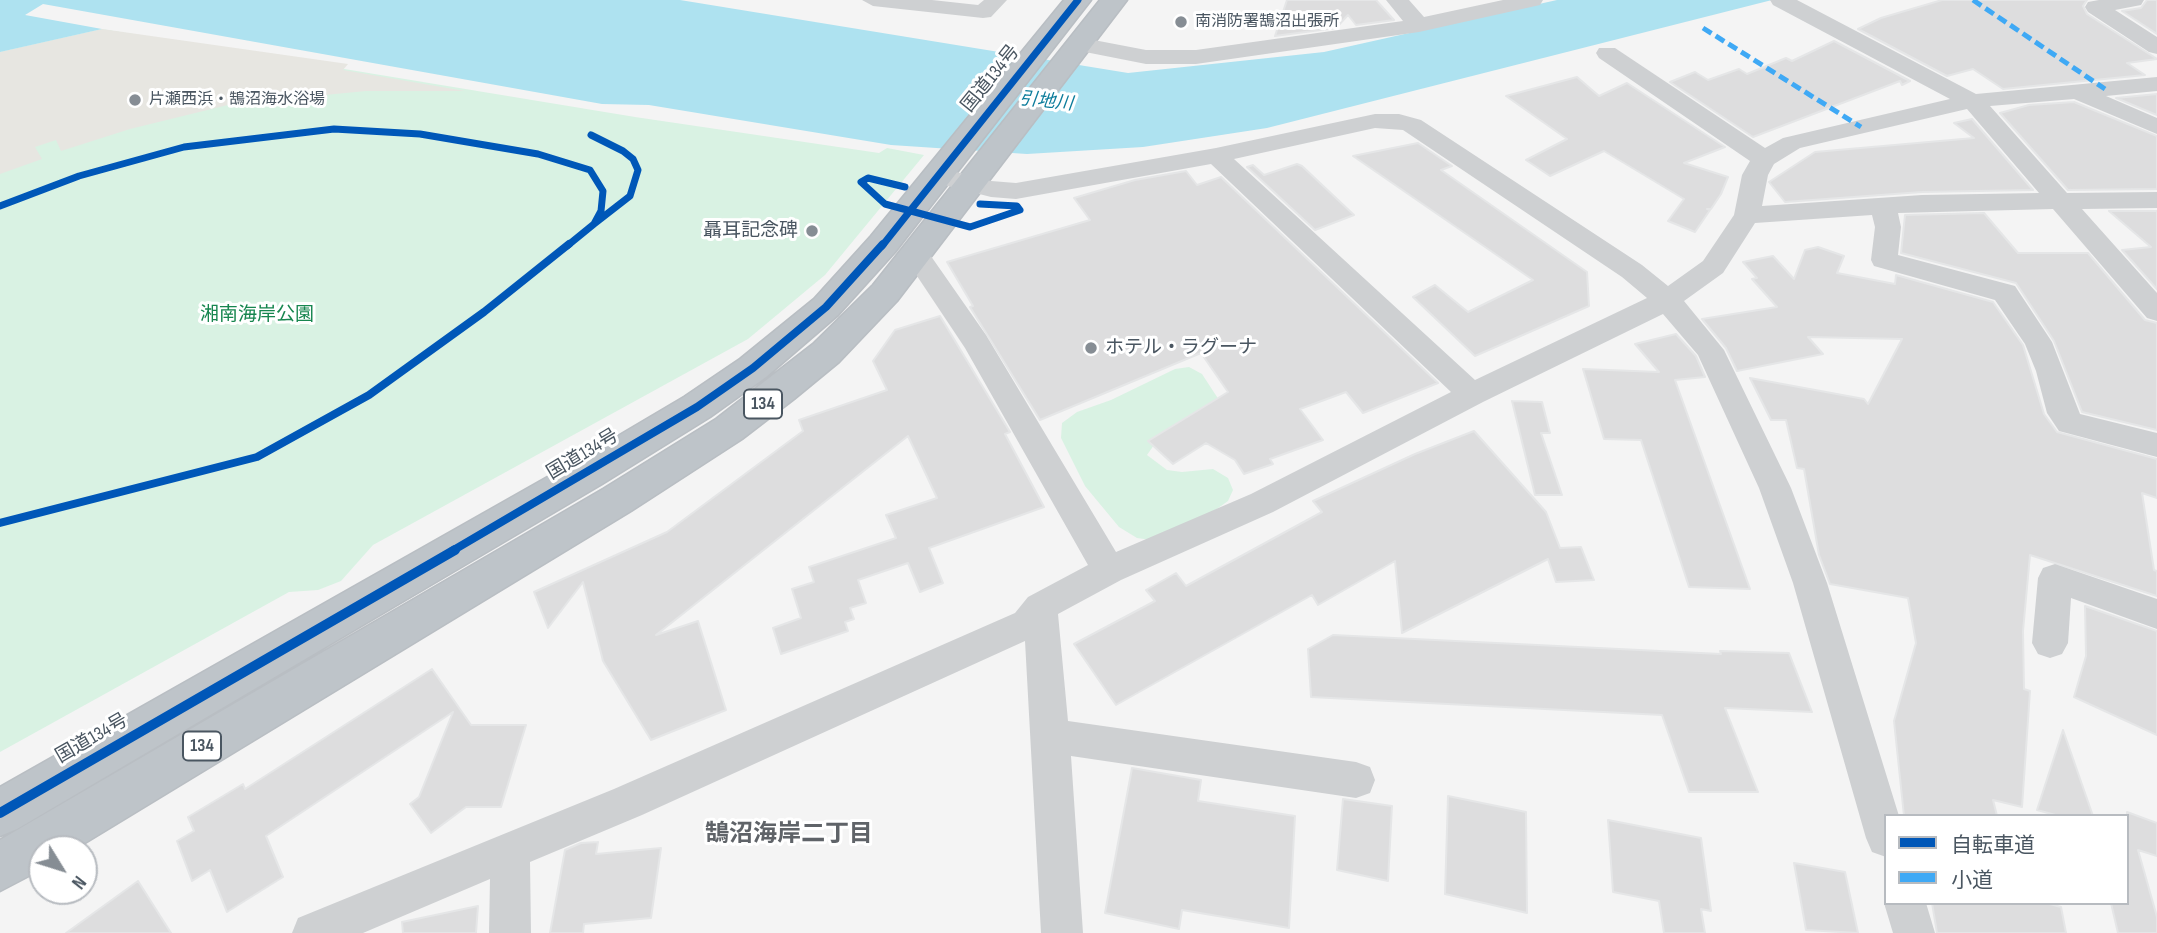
<!DOCTYPE html>
<meta charset="utf-8">
<style>
body{margin:0}
#map{position:relative;width:2157px;height:933px;overflow:hidden;background:#f4f4f4;font-family:"Sofia Sans Condensed","Noto Sans JP",sans-serif}
canvas{display:block}
.legend{position:absolute;left:1884px;top:814px;width:245px;height:91px;box-sizing:border-box;background:#fff;border:2px solid #b7bbc0;margin:0;padding:9px 12px;list-style:none;font-size:21px;color:#4a5661}
.legend li{display:flex;align-items:center;gap:14px;height:35px}
.legend b{width:35px;border:2px solid #b7bbc0}
.north{position:absolute;left:28px;top:835px;width:70px;height:70px;box-sizing:border-box;background:#fff;border:2px solid #b7bbc0;border-radius:50%;rotate:128deg;font-size:19px;font-weight:700;line-height:28px;text-align:center;color:#4a5661}
.north::after{content:'';display:block;margin:auto;width:24px;height:32px;background:#868d94;clip-path:polygon(50% 0,100% 100%,50% 72%,0 100%)}
</style>
<div id="map">
<canvas width="2157" height="933"></canvas>
<ul class="legend">
<li><b style="height:9px;background:#0057b8"></b>自転車道</li>
<li><b style="height:9px;background:#3fa9f5"></b>小道</li>
</ul>
<div class="north">N</div>
</div>
<script>
const g = document.querySelector('canvas').getContext('2d');
g.lineJoin = 'round';
function fillPath(path, color) { g.fillStyle = color; g.fill(path, 'evenodd'); }
const poly = rows => new Path2D(rows.map(r => 'M' + r).join(''));
function strokePath(path, color, width, dash) { g.strokeStyle = color; g.lineWidth = width; g.lineCap = dash ? 'butt' : 'round'; g.setLineDash(dash || []); g.stroke(path); }
function write(font, color, halo, rows, align = 'center') {
  g.font = font + ' "Sofia Sans Condensed","Noto Sans JP",sans-serif'; g.lineWidth = 6; g.setLineDash([]); g.textBaseline = 'middle'; g.strokeStyle = halo; g.fillStyle = color; for (const [text, x, y, turn = 0] of rows) {
    g.save(); g.translate(x, y); g.rotate((+turn || 0) * Math.PI / 180); g.textAlign = isNaN(turn) ? turn : align; if (halo) g.strokeText(text, 0, 0); g.fillText(text, 0, 0); g.restore();
  }
}
const green = poly([
 [102,29,635,117,879,153,887,148,924,155,825,275,748,339,373,545,341,581,318,590,289,592,0,752,0,52],
 [1189,367,1202,374,1219,400,1159,438,1147,455,1167,470,1182,472,1213,469,1228,478,1233,490,1228,501,1200,521,1151,540,1137,538,1119,527,1085,486,1061,438,1062,423,1077,412,1111,400,1175,369]
]);
const sand = poly([
 [102,29,348,64,343,70,465,91,366,91,232,104,130,129,61,151,56,140,35,147,42,159,0,174,0,52]
]);
const water = poly([
 [0,0,680,0,1128,73,1324,52,1557,0,1772,0,1267,128,1143,147,1027,154,891,145,649,105,602,104,43,4,25,15,102,29,0,52]
]);
const building = poly([
 [1287,0,1376,0,1394,20,1356,25,1348,15,1336,28,1275,36,1287,0],
 [1942,0,2087,0,2083,6,2087,14,2157,59,2127,63,2145,75,2003,89,1973,69,1947,76,1858,29,1881,18,1942,0],
 [2147,0,2157,0,2157,34,2122,11,2141,8,2147,0],
 [1834,41,1910,81,1902,85,1900,81,1753,137,1670,82,1695,72,1708,80,1739,69,1747,74,1786,58,1792,61,1834,41],
 [1577,77,1599,96,1627,83,1725,147,1684,163,1728,177,1721,194,1711,209,1707,209,1710,210,1695,232,1668,221,1684,199,1604,151,1550,176,1526,160,1567,139,1506,96,1577,77],
 [2157,94,2157,115,2116,98,2157,94],
 [2074,102,2157,136,2157,189,2068,190,2000,113,2029,105,2074,102],
 [1972,119,2033,190,1922,192,1785,202,1769,182,1815,152,1974,138,1954,123,1972,119],
 [1418,143,1452,166,1441,170,1587,272,1589,306,1475,356,1413,297,1435,285,1468,312,1533,280,1353,156,1418,143],
 [1297,164,1302,166,1354,215,1315,230,1247,167,1253,165,1264,175,1297,164],
 [1186,171,1197,185,1221,177,1438,383,1363,413,1346,392,1300,409,1323,440,1270,459,1273,464,1244,474,1235,460,1206,443,1173,464,1148,441,1228,392,1201,353,1040,420,970,307,973,306,947,262,1090,220,1074,198,1135,180,1186,171],
 [2109,211,2157,211,2157,289,2122,250,2151,247,2109,211],
 [1984,213,2018,253,2088,253,2145,320,2157,323,2157,430,2082,412,2054,341,2016,283,1901,253,1905,215,1984,213],
 [1818,247,1844,256,1837,273,1895,284,1896,275,1993,302,2023,345,2044,414,2057,432,2157,459,2157,498,2142,493,2154,570,2157,571,2157,596,2030,555,2023,631,2024,689,2030,691,2022,807,1993,800,1997,816,1904,816,1894,721,1916,643,1908,598,1830,584,1819,555,1804,469,1797,468,1786,420,1771,420,1750,378,1864,399,1868,404,1902,339,1808,337,1823,354,1737,371,1726,348,1702,319,1777,307,1752,279,1757,278,1743,262,1773,256,1794,279,1805,250,1818,247],
 [940,316,1010,432,1005,434,1044,507,929,548,943,583,920,592,908,563,858,580,866,603,850,608,854,619,845,622,848,631,781,654,773,628,801,618,792,589,814,582,809,567,896,538,886,515,937,498,908,436,656,635,698,621,726,710,651,740,603,661,583,582,548,628,534,592,667,532,803,431,799,420,887,390,873,361,895,330,940,316],
 [1676,334,1696,356,1705,377,1675,380,1750,589,1689,587,1641,440,1604,439,1583,369,1659,372,1635,344,1676,334],
 [1512,401,1542,402,1550,433,1541,433,1562,495,1535,495,1512,401],
 [1474,431,1546,512,1560,548,1581,547,1594,580,1556,582,1548,559,1402,633,1395,561,1318,605,1312,595,1116,705,1074,644,1155,601,1146,590,1176,573,1186,586,1322,512,1313,501,1415,454,1474,431],
 [2085,606,2157,631,2157,735,2074,697,2086,656,2085,606],
 [1333,635,1721,654,1720,651,1789,653,1812,712,1725,708,1758,792,1689,792,1662,715,1311,697,1308,649,1333,635],
 [432,669,471,725,526,725,501,807,466,807,431,833,410,804,419,797,453,712,266,836,283,877,227,912,210,870,192,881,177,841,194,831,188,817,243,784,245,789,432,669],
 [2063,730,2093,816,2059,816,2037,810,2063,730],
 [1132,768,1201,780,1198,801,1295,816,1289,928,1182,910,1179,929,1105,913,1132,768],
 [1448,796,1526,812,1527,913,1445,894,1448,796],
 [1343,799,1392,806,1388,881,1337,870,1343,799],
 [2127,812,2157,823,2157,856,2138,850,2157,917,2157,933,2118,933,2111,903,2127,903,2127,812],
 [1608,820,1701,838,1711,911,1701,909,1705,933,1664,933,1659,901,1613,892,1608,820],
 [598,842,596,854,661,848,651,918,584,924,583,933,550,933,565,850,581,843,598,842],
 [1794,863,1845,872,1858,933,1806,930,1794,863],
 [138,881,171,933,66,933,138,881],
 [1932,903,2046,903,2061,907,2066,933,1937,933,1932,903],
 [478,906,476,933,403,933,402,922,478,906]
]);
const minor = poly([
 [862,0,932,0,978,5,984,0,1007,0,991,17,983,18,873,6,862,0],
 [1386,0,1409,0,1424,17,1503,0,1543,0,1540,5,1419,32,1196,64,1146,64,1070,49,1067,44,1078,37,1146,50,1196,50,1403,21,1386,0],
 [1770,0,1797,0,1976,94,2157,77,2157,91,2106,96,2157,118,2157,134,2074,99,1990,106,2067,193,2157,192,2157,208,2082,209,2157,293,2157,321,2147,318,2053,209,1898,213,1901,227,1898,255,2015,286,2052,342,2080,414,2157,433,2157,457,2059,431,2047,413,2036,371,2025,344,1995,300,1874,266,1871,260,1875,227,1872,215,1755,223,1723,273,1684,301,1724,350,1791,488,1827,583,1899,816,1886,816,1886,857,1872,852,1866,838,1793,583,1759,488,1698,355,1663,314,1483,402,1273,512,1121,580,1058,614,1068,721,1356,762,1370,767,1375,780,1370,793,1356,798,1071,756,1083,933,1041,933,1025,641,642,815,530,862,531,933,489,933,490,879,363,933,292,933,298,918,614,789,1015,613,1028,597,1088,565,965,348,903,255,906,249,916,246,926,249,986,335,1116,552,1251,494,1451,392,1211,164,1016,199,991,197,928,181,924,175,928,169,937,167,991,181,1016,183,1216,148,1375,114,1399,114,1421,120,1642,265,1668,286,1703,261,1734,215,1742,175,1750,161,1599,58,1596,53,1599,48,1615,48,1765,148,1783,138,1950,99,1773,5,1770,0],
 [1967,109,2039,193,1922,195,1762,206,1768,175,1774,164,1800,148,1967,109],
 [1375,128,1403,130,1622,277,1647,298,1475,380,1234,159,1375,128],
 [2099,0,2144,0,2141,5,2115,10,2157,37,2157,54,2149,52,2088,12,2085,7,2088,2,2099,0],
 [2055,564,2157,599,2157,629,2071,598,2068,643,2062,654,2050,658,2038,654,2032,643,2038,578,2043,568,2055,564],
 [1886,900,1886,903,1926,903,1935,933,1893,933,1884,903,1886,900]
]);
const highway = poly([
 [1064,0,1091,0,895,252,838,315,766,377,710,417,602,484,17,829,0,836,0,787,574,462,684,397,740,359,814,299,871,236,1064,0],
 [1100,0,1127,0,897,301,839,362,794,399,742,439,631,511,75,849,42,849,42,869,0,891,0,840,603,489,716,419,813,344,873,285,1100,0]
]);
const quiet = poly([
 [1973,0,2105,89],
 [1703,28,1861,127]
]);
const cyclewayFar2 = poly([
 [591,135,623,151,633,159,638,170,630,196,594,224],
 [905,187,868,178,861,182,885,204,970,227,1020,210,1017,206,980,204],
 [0,206,79,176,184,147,334,129,420,134,538,154,590,170,603,191,601,211,594,224,567,246],
 [882,246,1078,0]
]);
const cyclewayFar1 = poly([
 [0,523,257,457,369,395,484,312,569,244],
 [452,551,697,407,753,368,826,307,883,244]
]);
const cycleway = poly([
 [0,813,455,550]
]);
const markers = [
 [1181,22,7,"#868d94"],
 [135,100,7,"#868d94"],
 [812,231,7,"#868d94"],
 [1091,348,7,"#868d94"]
];
const farPoinames = [
 ["南消防署鵠沼出張所",1195,22],
 ["片瀬西浜・鵠沼海水浴場",149,100]
];
const farWaternames = [
 ["引地川",1046,102,6]
];
const shields = [
 [763,404,38],
 [202,746,38]
];
const shieldNames = [
 ["134",763,404],
 ["134",202,746]
];
const streetNames = [
 ["国道134号",991,79,-51],
 ["国道134号",583,455,-31],
 ["国道134号",92,739,-30]
];
const poiNames = [
 ["聶耳記念碑",798,231],
 ["ホテル・ラグーナ",1105,348,"left"]
];
const parkNames = [
 ["湘南海岸公園",257,315]
];
const nearNeighbourhoodnames = [
 ["鵠沼海岸二丁目",789,835]
];
fillPath(green, '#d9f2e3');
fillPath(sand, '#e7e6e1');
fillPath(water, '#aee2f0');
fillPath(building, '#ddddde');
strokePath(building, '#e5e6e7', 2);
strokePath(highway, '#b9bec3', 3);
fillPath(minor, '#ced0d2');
fillPath(highway, '#bec4c9');
strokePath(quiet, '#3fa9f5', 5, [10, 5]);
strokePath(cyclewayFar2, '#0057b8', 7);
strokePath(cyclewayFar1, '#0057b8', 8);
strokePath(cycleway, '#0057b8', 10);
for (const [x, y, r, color] of markers) { const dot = new Path2D(); dot.arc(x, y, r, 0, 2 * Math.PI); g.fillStyle = color; g.fill(dot); strokePath(dot, '#fff', 2.5); }
write('16px', '#4a5661', '#fff', farPoinames, 'left');
write('italic 18px', '#0c7c9b', '#fff', farWaternames);
for (const [x, y, w] of shields) { const box = new Path2D(); box.roundRect(x - w / 2, y - 14.5, w, 29, 5); g.fillStyle = '#fff'; g.fill(box); strokePath(box, '#4a5661', 2); }
write('bold 18px', '#4a5661', null, shieldNames);
write('19px', '#4a5661', '#fff', streetNames);
write('19px', '#4a5661', '#fff', poiNames, 'right');
write('19px', '#17864f', '#fff', parkNames);
write('bold 24px', '#5f6368', '#fff', nearNeighbourhoodnames);
</script>
